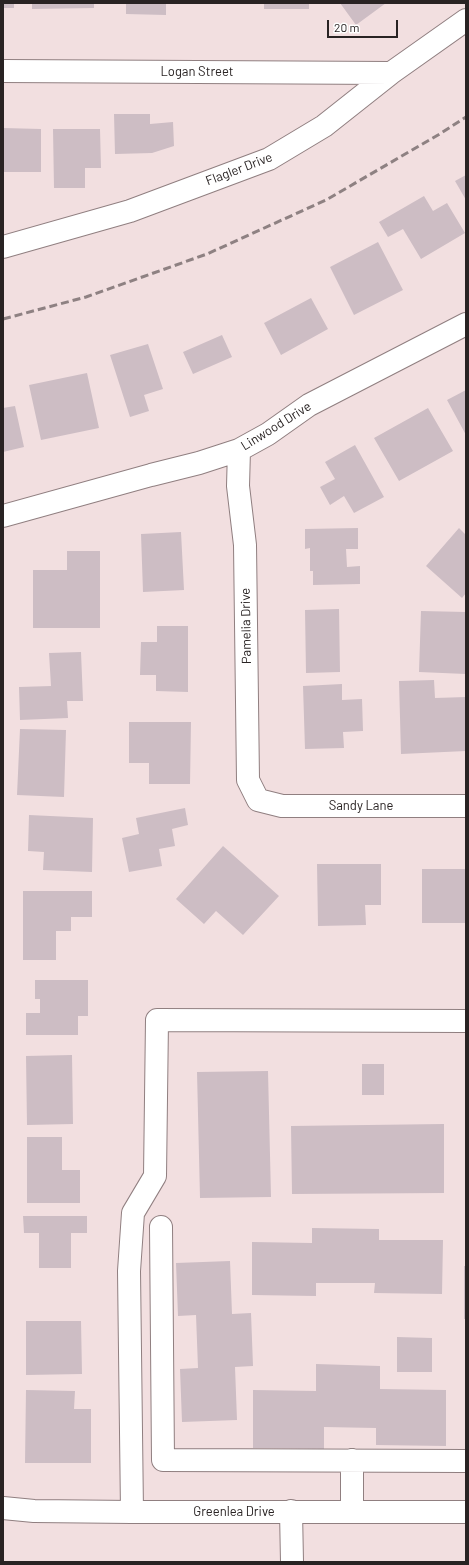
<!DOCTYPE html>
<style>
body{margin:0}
#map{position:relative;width:469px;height:1565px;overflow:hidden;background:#f2dfe0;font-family:Barlow,sans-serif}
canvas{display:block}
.frame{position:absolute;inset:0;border:4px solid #292323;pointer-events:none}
.scale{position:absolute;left:327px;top:20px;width:71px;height:18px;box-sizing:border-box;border:2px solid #292323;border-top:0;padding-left:5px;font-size:12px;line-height:14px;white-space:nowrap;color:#292323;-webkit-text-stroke:3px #fff;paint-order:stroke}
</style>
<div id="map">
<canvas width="469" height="1565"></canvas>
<div class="frame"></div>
<div class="scale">20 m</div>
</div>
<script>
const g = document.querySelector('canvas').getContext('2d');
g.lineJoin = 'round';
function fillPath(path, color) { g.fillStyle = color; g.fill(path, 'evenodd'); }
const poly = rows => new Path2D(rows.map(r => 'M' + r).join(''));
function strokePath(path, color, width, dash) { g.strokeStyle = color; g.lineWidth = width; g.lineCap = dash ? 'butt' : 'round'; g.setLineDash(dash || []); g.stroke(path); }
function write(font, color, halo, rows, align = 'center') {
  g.font = font + ' Barlow,sans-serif'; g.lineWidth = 4; g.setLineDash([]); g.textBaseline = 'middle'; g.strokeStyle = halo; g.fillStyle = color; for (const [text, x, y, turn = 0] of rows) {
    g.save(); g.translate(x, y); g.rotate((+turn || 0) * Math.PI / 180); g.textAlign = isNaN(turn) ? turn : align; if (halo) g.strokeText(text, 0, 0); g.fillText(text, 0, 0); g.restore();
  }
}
const building = poly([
 [3,3,14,3,14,8,3,8],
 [32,3,94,3,94,8,32,9],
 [126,3,166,3,166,15,126,14],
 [264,3,309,3,309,9,264,9],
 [340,3,386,3,356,25],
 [114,114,150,114,150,124,173,122,174,146,152,153,115,154],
 [3,128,41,129,41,172,3,172],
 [53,129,100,129,101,168,85,168,85,188,54,188],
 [466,175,466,200,455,181],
 [424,196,433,211,447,203,465,233,421,259,403,229,388,237,379,222],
 [378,242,403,290,354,315,330,267],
 [311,298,328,329,281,355,264,323],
 [222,335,232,357,193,374,183,352],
 [148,344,163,389,144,395,149,411,130,417,110,355],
 [87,373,99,428,41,440,29,385],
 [466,390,466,435,447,400],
 [15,406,24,447,3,452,3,408],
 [428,408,453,451,399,481,374,438],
 [355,445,384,497,354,513,344,496,330,505,320,487,335,479,325,462],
 [358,528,358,549,346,549,347,567,360,566,360,584,313,585,313,571,310,571,310,548,305,549,305,529],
 [459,528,466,535,466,593,462,598,426,566],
 [181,532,184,590,143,592,141,534],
 [67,551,100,551,100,628,33,628,33,570,67,570],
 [339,609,340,672,306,673,305,610],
 [421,611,466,612,466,674,419,672],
 [157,626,188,626,188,692,156,691,156,675,140,675,141,642,157,642],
 [81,652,83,701,67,701,68,718,20,720,19,687,51,686,49,653],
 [434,680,435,698,466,697,466,751,401,754,399,681],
 [342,684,342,700,362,699,363,731,343,732,344,748,305,749,303,686],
 [129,722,191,722,190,784,149,784,149,763,129,763],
 [20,729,66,730,64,797,17,795],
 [185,808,188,825,172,829,175,846,159,849,162,866,129,872,122,838,139,834,136,818],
 [29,815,93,818,92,872,43,870,44,852,28,851],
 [223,846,279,896,243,935,216,911,204,924,176,899],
 [317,864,381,864,381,905,365,905,366,925,318,926],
 [422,869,466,869,466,923,422,923],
 [23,891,92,891,92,917,71,917,71,931,56,931,56,960,23,960],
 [35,980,88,980,88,1016,78,1016,78,1035,26,1035,26,1013,40,1013,40,999,35,999],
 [72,1055,73,1124,27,1125,26,1056],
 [362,1064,384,1064,384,1095,362,1095],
 [268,1071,271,1197,200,1198,197,1072],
 [444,1124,444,1193,292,1194,291,1126],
 [27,1137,62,1137,62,1170,80,1170,80,1203,27,1203],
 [23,1216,87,1216,87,1233,71,1233,71,1268,39,1268,39,1233,24,1233],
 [312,1228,379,1229,379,1240,443,1240,442,1294,374,1293,375,1283,316,1283,316,1296,252,1295,252,1242,312,1243],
 [230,1261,232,1314,251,1313,253,1366,235,1367,237,1420,182,1422,180,1369,198,1368,196,1315,178,1316,176,1263],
 [464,1266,466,1266,466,1319,464,1319],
 [26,1321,81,1321,82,1374,26,1375],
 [397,1337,432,1338,432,1372,397,1372],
 [316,1364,380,1366,380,1389,446,1390,446,1446,376,1445,376,1428,324,1427,324,1449,253,1448,253,1390,316,1391],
 [26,1390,75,1391,74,1409,91,1409,91,1463,25,1463]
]);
const minor = poly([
 [3,71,391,73],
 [3,247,130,211,269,159,324,126,391,73,466,20],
 [239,450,238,486,245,545,248,780,258,800,282,806,466,806],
 [3,516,151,475,199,463,239,450,268,434,309,405,466,324],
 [161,1227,163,1460,466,1461],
 [352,1460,352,1512],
 [3,1508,34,1511,132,1512,466,1512],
 [291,1511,292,1562],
 [132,1512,129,1271,133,1213,155,1176,157,1020,466,1021]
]);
const rail = poly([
 [3,319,86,297,207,254,326,200,438,135,466,117]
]);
const streetNames = [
 ["Logan Street",197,72],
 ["Flagler Drive",239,169,-21],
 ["Linwood Drive",276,426,-32],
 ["Pamelia Drive",246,626,-91],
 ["Sandy Lane",361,806],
 ["Greenlea Drive",234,1512]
];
fillPath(building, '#cdbdc4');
strokePath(minor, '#907f80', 24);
strokePath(minor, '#fff', 22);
strokePath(rail, '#8e8182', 3, [8, 4]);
write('13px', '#292323', '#fff', streetNames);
</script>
